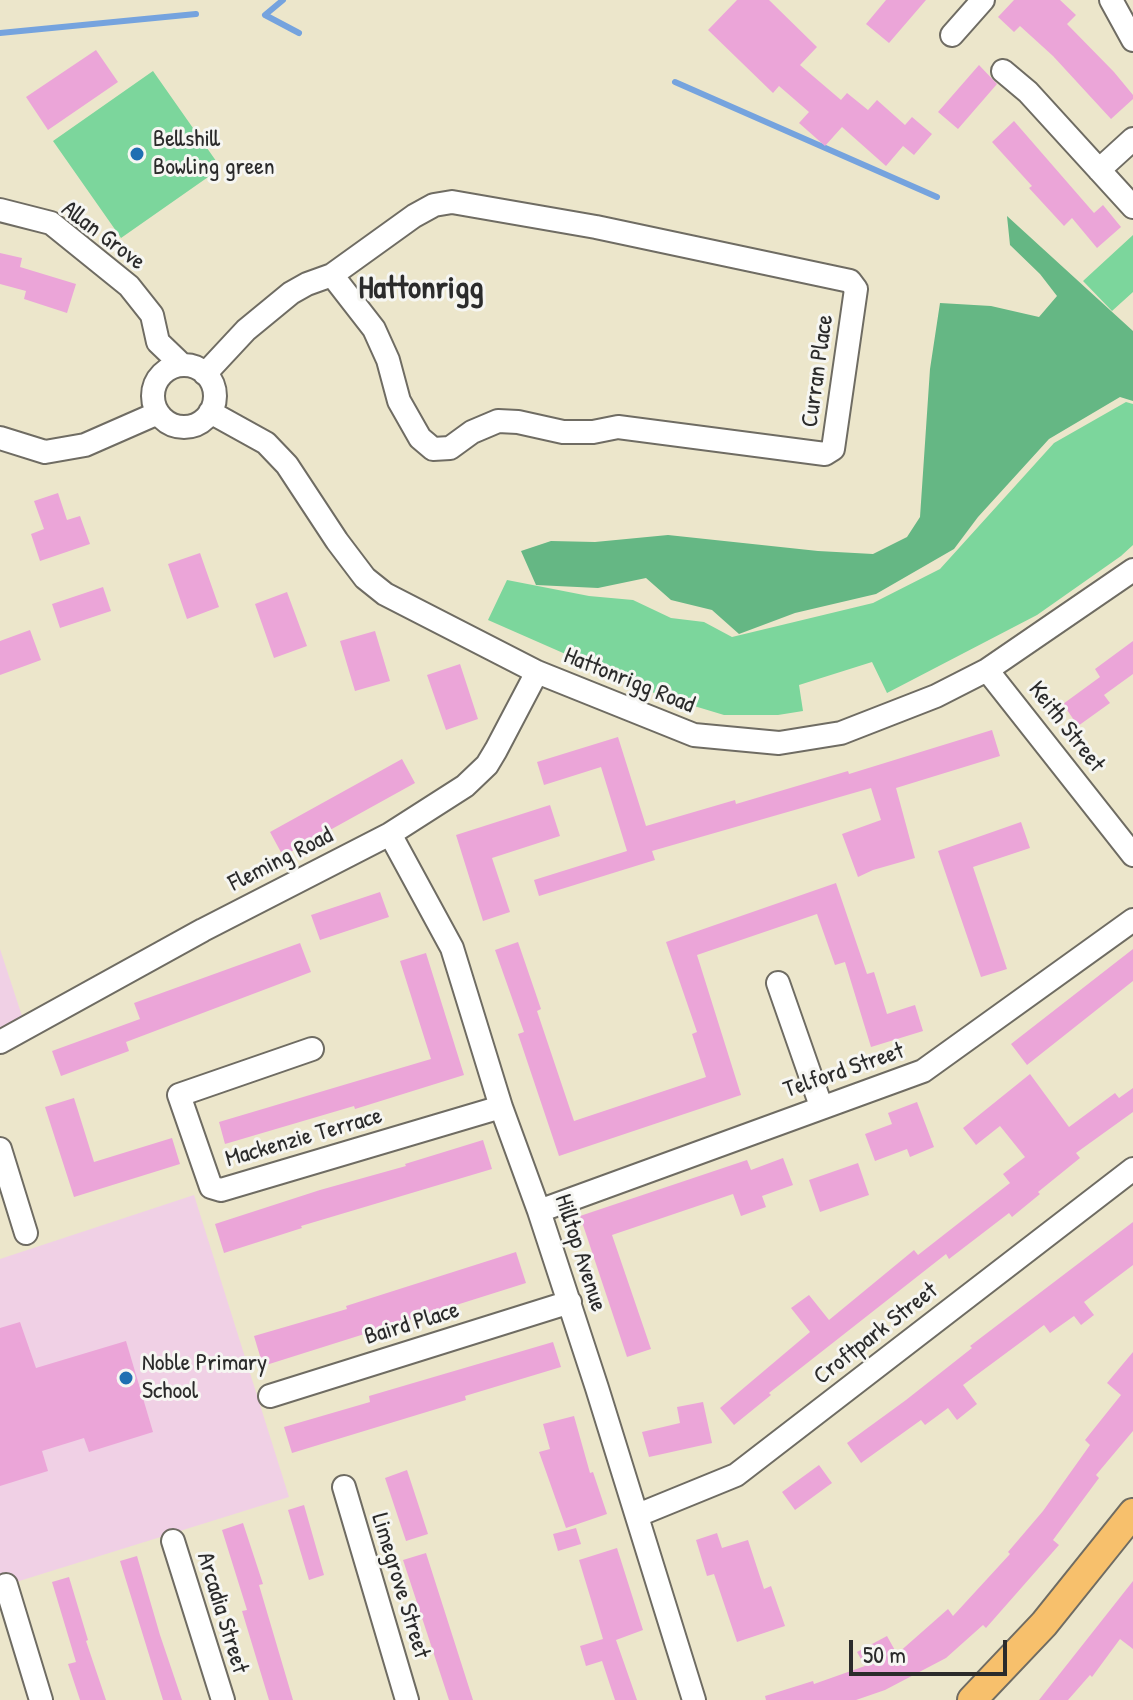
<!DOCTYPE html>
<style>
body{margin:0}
#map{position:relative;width:1133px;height:1700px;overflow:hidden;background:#ece6cb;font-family:"Patrick Hand",sans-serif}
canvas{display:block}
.scale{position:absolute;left:849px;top:1640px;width:158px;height:36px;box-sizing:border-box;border:4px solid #2b2b2b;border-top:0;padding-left:10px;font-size:24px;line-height:28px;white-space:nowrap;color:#2b2b2b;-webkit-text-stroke:6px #f6f6f2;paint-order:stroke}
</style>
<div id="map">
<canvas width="1133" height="1700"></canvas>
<div class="scale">50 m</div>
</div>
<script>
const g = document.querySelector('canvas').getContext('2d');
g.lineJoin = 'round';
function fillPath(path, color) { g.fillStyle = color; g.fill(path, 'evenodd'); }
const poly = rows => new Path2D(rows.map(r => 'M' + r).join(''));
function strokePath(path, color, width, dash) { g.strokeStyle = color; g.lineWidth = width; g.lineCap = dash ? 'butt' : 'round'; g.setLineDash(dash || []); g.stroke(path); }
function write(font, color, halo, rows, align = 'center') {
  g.font = font + ' "Patrick Hand",sans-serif'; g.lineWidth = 6; g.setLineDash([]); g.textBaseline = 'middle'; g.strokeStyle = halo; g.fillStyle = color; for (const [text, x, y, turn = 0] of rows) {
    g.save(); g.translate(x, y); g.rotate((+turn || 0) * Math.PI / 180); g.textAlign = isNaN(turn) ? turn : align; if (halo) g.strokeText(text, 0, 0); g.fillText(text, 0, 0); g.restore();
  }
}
const built = poly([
 [0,949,22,1016,0,1028],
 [194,1195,289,1497,0,1587,0,1259]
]);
const green = poly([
 [153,71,221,168,121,238,53,141],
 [1133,235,1133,292,1112,311,1083,281],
 [1126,402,1133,404,1133,545,1121,556,1037,615,887,693,872,662,799,685,803,711,778,715,724,715,661,696,488,620,507,580,589,596,633,600,671,618,704,622,732,637,873,603,940,569,1054,443]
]);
const forest = poly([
 [1007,216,1133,331,1133,401,1120,397,1049,439,978,517,954,549,876,594,795,613,739,634,712,610,671,600,646,578,598,588,536,585,521,551,551,541,595,542,668,535,818,551,873,554,907,537,920,517,930,369,940,303,991,306,1039,317,1057,296,1040,274,1010,245]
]);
const stream = poly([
 [283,0,265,15,299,33],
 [0,33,196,14],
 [675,82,937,197]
]);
const building = poly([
 [737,0,769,0,817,47,800,65,841,100,847,93,868,110,877,100,905,125,912,117,932,134,914,155,903,146,886,166,842,127,825,146,799,123,809,112,779,86,773,93,708,30],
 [886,0,926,0,889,43,866,24],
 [1014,0,1060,0,1076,15,1067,24,1114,72,1133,95,1133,99,1111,119,1053,56,1020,26,1014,32,998,17],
 [96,50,118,82,48,130,26,97],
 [979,65,997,84,958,129,938,112],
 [1014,121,1094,213,1103,205,1121,227,1097,248,1072,218,1064,226,1029,188,1032,186,992,142],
 [0,253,22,258,20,267,76,284,67,313,24,299,26,291,0,284],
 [58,493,67,520,80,516,90,544,40,561,31,534,44,529,34,501],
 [200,553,219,607,187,619,168,564],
 [103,587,111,611,60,628,52,604],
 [287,592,307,646,274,658,255,604],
 [30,630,41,660,0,675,0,641],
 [375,631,390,681,355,691,340,641],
 [1133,641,1133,674,1104,695,1110,703,1078,726,1063,704,1100,677,1095,669],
 [460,664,478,719,446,730,427,675],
 [992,730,1000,756,896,788,915,858,873,870,858,877,842,834,881,820,871,788,652,851,655,860,539,896,534,880,627,851,601,767,544,785,537,762,618,737,646,826,735,800,736,804,848,771,849,774],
 [402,759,415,783,283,856,270,832],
 [550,805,560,836,492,858,510,912,483,921,456,835],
 [1021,822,1030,848,973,867,1007,969,981,977,938,851],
 [836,883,867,974,874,972,887,1014,915,1005,923,1031,871,1047,845,962,835,965,817,914,697,955,741,1095,559,1156,518,1034,524,1032,495,950,518,942,541,1009,537,1011,574,1121,706,1077,692,1034,697,1032,666,942],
 [380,892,389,917,320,940,311,915],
 [300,943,311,972,126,1042,129,1051,61,1076,52,1051,140,1019,134,1003],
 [1133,949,1133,981,1027,1065,1011,1044],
 [426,953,464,1075,355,1109,354,1106,225,1144,219,1122,431,1059,400,961],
 [1030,1074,1069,1127,1115,1093,1119,1098,1133,1088,1133,1112,1076,1153,1080,1158,1038,1192,1040,1194,1012,1217,1009,1213,949,1259,946,1254,769,1393,771,1395,734,1425,720,1408,810,1332,791,1308,809,1295,829,1320,914,1250,918,1255,1010,1183,1003,1174,1025,1157,1000,1126,976,1145,963,1128],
 [74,1098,94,1162,172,1138,180,1164,74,1197,45,1107],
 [917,1102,934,1147,910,1157,907,1149,875,1161,865,1134,892,1124,888,1113],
 [483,1140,492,1169,301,1226,302,1228,224,1253,215,1224,320,1190,406,1166,405,1164],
 [783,1158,793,1185,762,1196,766,1207,741,1216,733,1194,612,1235,651,1349,627,1357,580,1216,747,1160,751,1170],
 [858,1163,869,1195,820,1212,809,1180],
 [1133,1222,1133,1265,1084,1302,1094,1315,1081,1325,1074,1316,1050,1333,1044,1325,963,1385,977,1404,957,1420,948,1408,925,1425,921,1420,861,1463,847,1443,906,1400,972,1348,970,1346],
 [516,1252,526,1283,263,1366,254,1336,347,1309,346,1306],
 [20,1322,36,1368,126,1341,153,1432,89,1452,84,1438,42,1451,48,1471,0,1486,0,1328],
 [553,1342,561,1367,465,1396,466,1400,292,1453,284,1427,370,1402,369,1396],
 [1133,1352,1133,1431,1096,1475,1099,1478,1053,1540,1059,1545,986,1628,983,1625,946,1658,885,1690,856,1700,766,1700,765,1696,813,1681,814,1684,865,1666,857,1652,887,1636,897,1654,948,1609,953,1616,1010,1554,1008,1552,1043,1511,1090,1445,1085,1440,1121,1395,1107,1383],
 [703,1402,712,1443,649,1457,642,1432,680,1423,677,1407],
 [574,1416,590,1473,593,1472,607,1514,566,1528,539,1452,550,1449,543,1424],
 [819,1465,832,1483,795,1510,782,1492],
 [407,1470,428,1534,406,1541,385,1478],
 [304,1505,324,1575,309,1580,288,1510],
 [243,1523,263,1584,259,1585,293,1700,269,1700,242,1611,247,1610,222,1530],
 [576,1528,581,1544,558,1551,553,1534],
 [717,1533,722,1548,748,1540,764,1589,771,1586,785,1626,737,1642,714,1574,707,1576,696,1540],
 [617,1548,643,1630,616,1640,637,1700,615,1700,602,1661,586,1666,580,1646,603,1639,579,1560],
 [426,1553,473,1700,449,1700,403,1560],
 [137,1556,160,1635,182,1700,163,1700,142,1632,120,1561],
 [69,1577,88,1640,86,1641,106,1700,80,1700,68,1664,76,1662,52,1582],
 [1133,1581,1133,1649,1120,1639,1092,1677,1090,1675,1068,1700,1039,1700]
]);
const minor = poly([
 [1111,0,1133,40],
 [952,35,983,0],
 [1003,71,1028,92,1133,207],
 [1099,170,1133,139],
 [0,210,51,223,129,286,152,315,158,342,182,365],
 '153 396a31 31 0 1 1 62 0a31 31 0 1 1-62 0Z',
 [205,374,246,330,291,293,307,284,332,275,414,216,434,205,452,202,596,227,850,281,856,289,833,449,825,454,618,427,593,432,563,432,518,422,498,421,472,432,450,448,433,449,420,438,399,401,388,360,374,329,332,275],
 [210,412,266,443,287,465,337,541,365,578,385,594,537,672,694,735,779,743,841,733,936,696,987,670,1133,570],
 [0,438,45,452,85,445,158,413],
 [987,670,1133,855],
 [390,834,452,948,501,1107,539,1211,597,1388,694,1700],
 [778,983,821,1106],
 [0,1042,203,930,390,834,465,786,487,765,496,750,537,672],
 [312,1049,179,1095,211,1187,221,1190,501,1107],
 [0,1149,26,1233],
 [539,1211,923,1071,1133,920],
 [270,1396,570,1302],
 [344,1487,407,1700],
 [638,1515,736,1475,1133,1169],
 [173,1541,223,1700],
 [6,1585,41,1700]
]);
const major = poly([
 [972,1700,1044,1624,1133,1513]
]);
const markers = [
 [137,154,8,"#1f6fb2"],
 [126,1378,8,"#1f6fb2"]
];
const poiNames = [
 ["Bellshill",153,140],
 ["Bowling green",153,168],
 ["Noble Primary",142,1364],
 ["School",142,1392]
];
const streetNames = [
 ["Allan Grove",103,236,37],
 ["Curran Place",818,371,-82],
 ["Hattonrigg Road",629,681,22],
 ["Keith Street",1066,727,52],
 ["Fleming Road",281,860,-27],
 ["Telford Street",844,1071,-19],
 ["Mackenzie Terrace",304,1138,-16],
 ["Hilltop Avenue",580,1253,72],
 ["Baird Place",412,1324,-17],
 ["Croftpark Street",876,1334,-38],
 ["Limegrove Street",400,1586,73],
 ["Arcadia Street",222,1613,73]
];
const districtNames = [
 ["Hattonrigg",421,289]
];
fillPath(built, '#f0d0e5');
fillPath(green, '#7cd69c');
fillPath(forest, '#65b784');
strokePath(stream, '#75a3de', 6);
fillPath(building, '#eba5d8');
strokePath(minor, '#6f6c63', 26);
strokePath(major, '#6f6c63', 32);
strokePath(minor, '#fff', 22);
strokePath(major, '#f7c06c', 28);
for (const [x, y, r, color] of markers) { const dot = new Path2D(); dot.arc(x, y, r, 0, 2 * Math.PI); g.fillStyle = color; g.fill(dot); strokePath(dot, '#f6f6f2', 3); }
write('24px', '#2b2b2b', '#f6f6f2', poiNames, 'left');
write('24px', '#2b2b2b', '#f6f6f2', streetNames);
write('bold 32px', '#2b2b2b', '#f6f6f2', districtNames);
</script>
